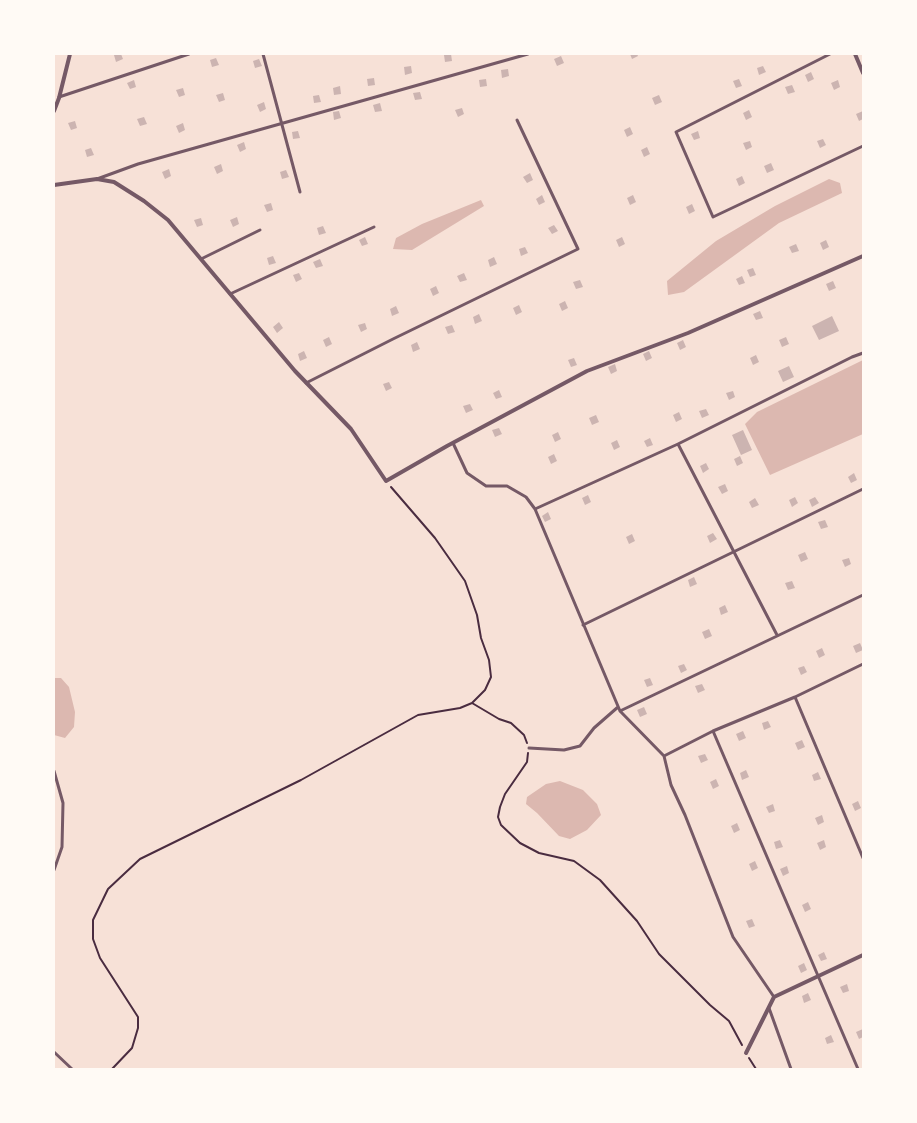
<!DOCTYPE html>
<style>
body{margin:0}
#map{position:relative;width:917px;height:1123px;overflow:hidden;background:#f7e1d7;font-family:"IBM Plex Sans",sans-serif}
canvas{display:block}
.frame{position:absolute;inset:0;border:55px solid #fffaf5;pointer-events:none}
</style>
<div id="map">
<canvas width="917" height="1123"></canvas>
<div class="frame"></div>
</div>
<script>
const g = document.querySelector('canvas').getContext('2d');
g.lineJoin = 'round';
function fillPath(path, color) { g.fillStyle = color; g.fill(path, 'evenodd'); }
const poly = rows => new Path2D(rows.map(r => 'M' + r).join(''));
function strokePath(path, color, width, dash) { g.strokeStyle = color; g.lineWidth = width; g.lineCap = dash ? 'butt' : 'round'; g.setLineDash(dash || []); g.stroke(path); }
const water = poly([
 [829,179,840,183,842,193,779,223,684,292,668,295,667,281,716,241,775,206],
 [481,200,484,206,412,250,393,249,396,238,422,224],
 [863,360,863,434,770,475,745,424,757,412],
 [54,678,61,678,69,687,75,712,74,727,65,738,54,735],
 [560,781,583,790,597,804,601,815,587,830,570,839,559,836,537,813,526,804,527,797,546,784]
]);
const building = poly([
 [116,54,121,54,123,59,116,62,114,55],
 [451,54,452,61,445,62,444,55],
 [630,54,637,54,638,56,632,59],
 [561,56,564,63,557,66,554,59],
 [216,58,219,65,212,67,210,60],
 [259,59,262,66,255,68,253,61],
 [411,66,412,73,405,75,404,67],
 [763,66,766,72,759,75,757,68],
 [508,69,509,76,502,78,501,70],
 [811,72,814,79,808,82,805,75],
 [374,78,375,85,368,86,367,79],
 [486,79,487,86,480,87,479,80],
 [739,79,742,86,736,88,733,81],
 [134,80,136,87,130,89,127,83],
 [838,80,840,87,834,90,831,83],
 [792,85,795,92,788,94,785,87],
 [340,86,341,94,334,95,333,88],
 [183,88,185,95,179,97,176,90],
 [420,92,422,99,415,100,413,93],
 [223,93,225,100,219,102,216,95],
 [319,95,321,102,314,103,313,96],
 [659,95,662,102,655,105,652,98],
 [264,102,266,109,260,112,257,105],
 [380,103,382,111,375,112,373,105],
 [462,108,464,114,458,117,455,110],
 [749,110,752,117,746,120,743,113],
 [339,111,341,118,334,120,333,112],
 [863,111,863,119,859,121,856,114],
 [144,117,147,124,140,126,137,119],
 [75,121,77,128,71,130,68,123],
 [183,123,185,130,179,133,176,126],
 [630,127,633,134,627,137,624,130],
 [298,131,300,138,293,139,292,132],
 [698,131,700,138,694,140,691,134],
 [823,139,826,145,820,148,817,141],
 [750,141,752,147,746,150,743,143],
 [244,142,246,149,240,152,237,145],
 [647,147,650,154,644,157,641,150],
 [91,148,94,155,87,157,85,150],
 [771,163,774,170,767,173,764,166],
 [221,164,223,171,217,174,214,167],
 [169,169,171,176,165,179,162,172],
 [286,170,289,177,282,179,280,172],
 [530,173,533,180,527,183,523,177],
 [742,176,745,183,739,186,736,179],
 [542,195,545,202,539,205,536,199],
 [633,195,636,202,630,205,627,198],
 [271,203,273,210,267,212,264,205],
 [692,204,695,211,689,214,686,207],
 [237,217,239,224,233,227,230,220],
 [201,218,203,225,197,227,194,220],
 [554,225,558,231,552,234,548,228],
 [323,226,326,233,319,235,317,228],
 [365,237,368,244,362,246,359,240],
 [622,237,625,244,619,247,616,240],
 [826,240,829,247,823,250,820,243],
 [796,244,799,251,792,253,789,247],
 [525,247,528,253,521,256,519,249],
 [273,256,276,263,269,265,267,258],
 [494,257,497,264,490,267,488,260],
 [320,259,323,266,316,268,313,262],
 [753,268,756,275,750,277,747,270],
 [299,273,302,279,296,282,293,275],
 [464,273,467,280,460,282,457,276],
 [742,276,745,283,739,285,736,279],
 [580,280,583,287,576,289,573,282],
 [833,281,836,288,829,291,826,284],
 [436,286,439,293,433,296,430,289],
 [565,301,568,308,562,311,559,304],
 [519,305,522,312,516,315,513,308],
 [396,306,399,313,392,316,390,309],
 [760,311,763,318,756,320,753,314],
 [479,314,482,321,475,324,473,317],
 [832,316,839,331,819,340,812,326],
 [279,322,283,328,277,333,273,327],
 [365,323,367,329,361,332,358,325],
 [452,325,455,332,448,334,445,327],
 [329,337,332,344,326,347,323,340],
 [786,337,789,344,782,347,779,340],
 [683,340,686,347,680,350,677,343],
 [417,342,420,349,413,352,411,345],
 [304,351,307,358,300,361,298,354],
 [649,351,652,358,646,361,643,354],
 [756,355,759,362,753,365,750,358],
 [574,358,577,365,571,367,568,360],
 [615,364,617,371,611,374,608,367],
 [789,366,794,377,783,382,778,371],
 [389,382,392,388,386,391,383,384],
 [499,390,502,397,496,399,493,393],
 [733,391,735,397,729,400,726,393],
 [470,404,473,410,466,413,463,406],
 [706,409,709,415,702,418,699,411],
 [679,412,682,419,676,422,673,415],
 [596,415,599,422,592,425,589,418],
 [499,428,502,434,495,437,492,430],
 [743,430,752,450,741,455,732,435],
 [558,432,561,439,555,442,552,435],
 [650,438,653,445,647,447,644,441],
 [617,440,620,447,614,450,611,443],
 [554,454,557,461,551,464,548,457],
 [740,456,743,463,737,466,734,459],
 [706,463,709,469,703,473,700,466],
 [854,473,857,480,851,483,848,477],
 [725,484,728,491,722,494,718,487],
 [588,495,591,502,585,505,582,498],
 [795,497,798,503,792,507,789,500],
 [815,497,819,503,812,507,809,500],
 [755,498,759,505,752,508,749,502],
 [548,512,551,519,545,522,542,516],
 [825,520,828,527,821,529,818,522],
 [713,533,717,539,710,543,707,536],
 [632,534,635,541,629,544,626,537],
 [805,552,808,559,801,562,798,555],
 [849,558,851,564,845,567,842,560],
 [694,577,697,584,690,587,688,580],
 [792,581,795,588,788,590,785,583],
 [725,605,728,612,721,615,719,608],
 [709,629,712,636,705,639,702,632],
 [860,643,863,650,856,653,853,646],
 [822,648,825,655,819,658,816,651],
 [684,664,687,670,681,673,678,666],
 [804,666,807,672,801,675,798,668],
 [650,678,653,685,647,687,644,680],
 [702,684,705,690,698,693,695,686],
 [644,707,647,714,640,717,637,710],
 [768,721,771,727,764,730,762,723],
 [743,731,746,738,739,741,736,734],
 [802,740,805,747,798,750,795,743],
 [705,754,708,760,701,763,698,756],
 [746,770,749,777,742,780,740,773],
 [818,772,821,779,814,781,812,775],
 [716,779,719,786,713,789,710,782],
 [858,801,861,808,855,811,852,804],
 [773,804,775,811,769,813,766,807],
 [822,815,824,822,818,825,815,818],
 [737,823,740,830,734,833,731,826],
 [780,840,783,847,776,849,774,842],
 [824,840,826,847,820,850,817,843],
 [755,861,758,868,752,871,749,864],
 [787,866,789,873,783,876,780,869],
 [808,902,811,909,805,912,802,905],
 [752,919,755,926,749,928,746,921],
 [824,952,827,959,821,961,818,955],
 [804,963,807,970,801,973,798,966],
 [847,984,849,991,843,993,840,987],
 [808,993,811,1000,804,1003,802,996],
 [863,1029,863,1037,859,1039,856,1032],
 [831,1035,834,1042,827,1044,825,1038]
]);
const path = poly([
 [472,703,499,719,511,723,524,735,527,743],
 [528,753,527,762,505,794,500,807,498,817,501,825,520,843,539,853,574,861,600,880,637,921,659,954,710,1005,729,1021,742,1045],
 [749,1058,756,1069],
 [112,1069,132,1048,138,1028,138,1017,100,958,93,939,93,920,108,889,140,859,301,780,418,715,460,708,472,703,485,690,491,677,489,660,481,638,477,615,465,581,435,538,391,487]
]);
const service = poly([
 [263,54,300,192],
 [830,54,676,132,713,217,863,146],
 [59,97,189,54],
 [97,179,138,164,528,54],
 [201,259,260,230],
 [230,294,374,227],
 [306,383,393,339,578,249,517,120],
 [453,443,467,473,486,486,507,486,526,497,535,509,620,711,664,756,671,785,685,815,733,937,774,997],
 [678,444,777,635],
 [535,509,678,444,852,357,863,353],
 [583,625,863,489],
 [795,697,863,858],
 [620,711,863,595],
 [713,731,858,1069],
 [529,748,564,750,580,746,594,728,618,707],
 [664,756,713,731,795,697,863,664],
 [54,771,63,803,62,847,54,870],
 [769,1008,791,1069],
 [54,1052,72,1069]
]);
const minor = poly([
 [855,54,863,73],
 [54,111,59,98,70,54],
 [54,185,97,179,114,182,144,201,168,220,295,371,351,429,386,481,447,446,587,371,688,333,863,256],
 [746,1053,774,997,863,955]
]);
fillPath(water, '#dcb8b0');
fillPath(building, '#ccb4b1');
strokePath(path, '#4a2c40', 2);
strokePath(service, '#755966', 3);
strokePath(minor, '#755966', 4);
</script>
